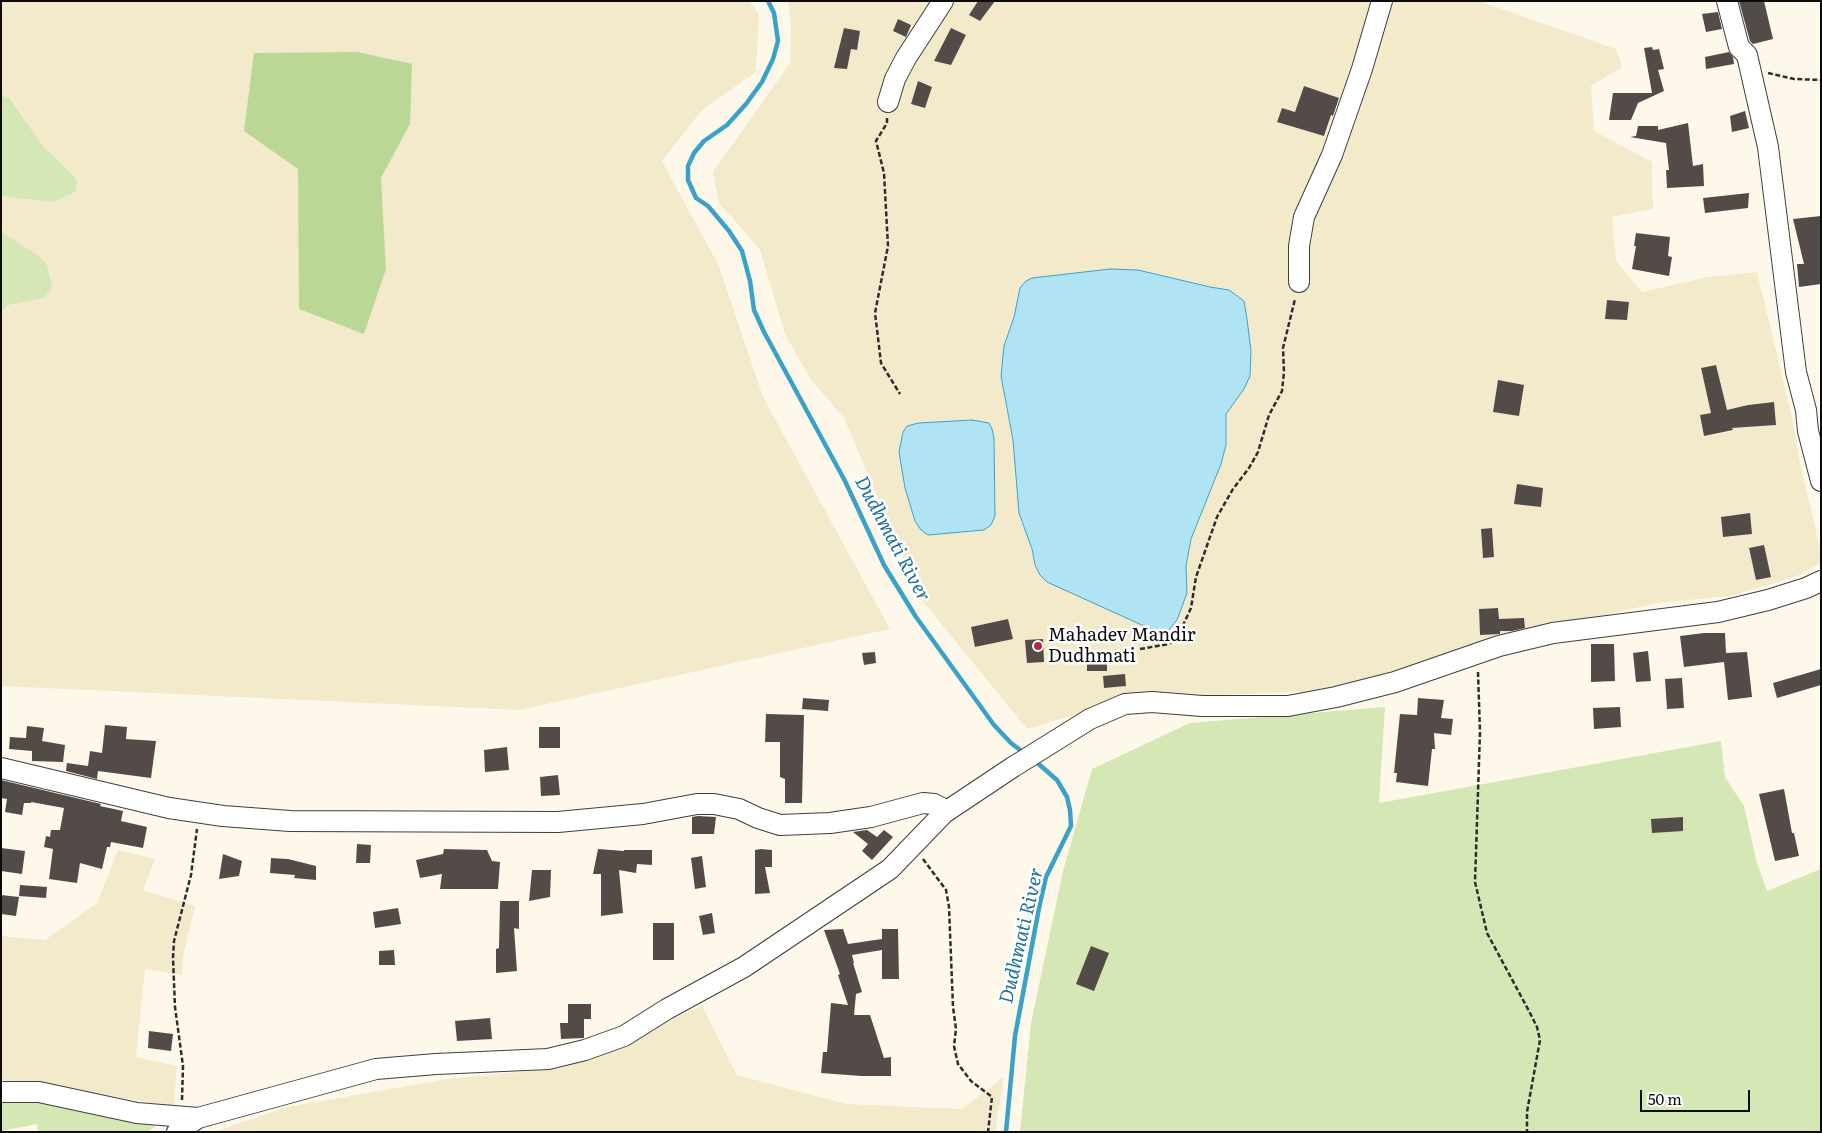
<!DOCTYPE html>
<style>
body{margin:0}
#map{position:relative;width:1822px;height:1133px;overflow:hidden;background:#fef8ea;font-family:Literata,serif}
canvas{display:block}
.frame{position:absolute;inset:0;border:2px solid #0b0b0b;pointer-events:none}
.scale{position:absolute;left:1640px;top:1090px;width:110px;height:22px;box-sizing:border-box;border:2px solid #0b0b0b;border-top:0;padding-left:6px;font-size:15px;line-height:18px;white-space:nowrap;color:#0b0b0b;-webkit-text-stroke:4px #fff;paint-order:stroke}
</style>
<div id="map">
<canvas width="1822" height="1133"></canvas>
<div class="frame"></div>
<div class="scale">50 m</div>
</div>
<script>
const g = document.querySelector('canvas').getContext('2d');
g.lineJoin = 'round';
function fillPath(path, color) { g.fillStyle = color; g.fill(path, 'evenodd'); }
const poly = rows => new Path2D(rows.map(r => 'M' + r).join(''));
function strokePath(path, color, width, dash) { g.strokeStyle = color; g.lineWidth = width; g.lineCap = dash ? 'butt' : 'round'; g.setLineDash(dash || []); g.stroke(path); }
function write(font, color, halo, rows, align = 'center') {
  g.font = font + ' Literata,serif'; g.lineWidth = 5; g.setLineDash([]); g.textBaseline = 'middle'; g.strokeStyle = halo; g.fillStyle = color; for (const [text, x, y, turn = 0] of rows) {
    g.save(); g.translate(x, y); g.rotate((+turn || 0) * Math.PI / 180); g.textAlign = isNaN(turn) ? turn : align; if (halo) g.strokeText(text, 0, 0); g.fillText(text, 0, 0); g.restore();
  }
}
const farmland = poly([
 [1,1,749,1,759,14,756,72,702,110,662,161,719,266,763,397,890,629,519,710,1,686,1,312,9,305,44,298,39,256,1,231,1,196,77,179,43,146,11,98,1,95],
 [788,1,978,1,969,15,979,21,992,1,1479,1,1616,49,1622,67,1591,86,1594,131,1652,162,1653,209,1612,217,1616,261,1642,292,1708,277,1757,272,1792,417,1800,463,1821,553,1821,563,1797,576,1730,596,1657,603,1485,643,1326,691,1131,698,1027,729,921,599,844,418,811,380,785,334,760,250,719,203,713,172,790,63,791,27],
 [844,28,859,31,857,49,839,49],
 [951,28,966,36,951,65,934,61],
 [918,81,932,87,925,108,911,104],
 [1304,86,1342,99,1335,117,1298,103],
 [1282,108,1329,122,1325,136,1277,122],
 [1110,269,1138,270,1210,287,1229,290,1247,319,1251,351,1250,376,1226,414,1226,445,1221,464,1191,539,1186,566,1187,593,1155,631,1047,582,1035,565,1027,534,1021,522,1013,440,1005,402,1014,317,1020,288,1032,278],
 [1607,300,1628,302,1627,320,1605,319],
 [1716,365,1723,396,1708,399,1701,368],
 [1498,380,1524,385,1519,416,1493,411],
 [1774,402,1775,425,1750,427,1748,405],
 [1729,409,1733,431,1704,436,1700,415],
 [1517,485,1543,488,1541,507,1515,504],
 [1749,513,1752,534,1723,537,1721,517],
 [1492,528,1494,557,1483,558,1481,529],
 [1764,545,1771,576,1756,580,1749,548],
 [1498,608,1500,633,1480,634,1479,609],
 [1008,619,1012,639,976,647,971,627],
 [1087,652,1107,652,1107,670,1087,671],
 [118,850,155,859,143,890,195,906,183,956,182,975,145,969,136,1057,177,1066,174,1107,50,1085,1,1080,1,936,45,940,97,903],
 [702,1006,737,1075,846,1104,962,1109,1004,1077,995,1132,214,1132,287,1107,448,1079,561,1068]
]);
const green = poly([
 [1,95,10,98,43,146,77,179,76,191,55,202,1,196],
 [1,231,39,256,47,265,52,288,44,298,9,305,1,312],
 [1385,707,1379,803,1721,741,1725,777,1744,806,1757,863,1767,891,1821,869,1821,1132,1020,1132,1031,1023,1063,871,1092,769,1190,723],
 [1,1097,35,1097,161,1121,148,1132,38,1132,37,1124,1,1131]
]);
const forest = poly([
 [357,52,412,64,410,124,381,178,386,269,364,334,299,309,298,169,244,131,254,53]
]);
const water = poly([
 [1110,269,1138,270,1210,287,1229,290,1244,301,1247,319,1251,351,1250,376,1244,389,1226,414,1226,445,1221,464,1191,539,1186,566,1187,593,1177,620,1169,630,1164,633,1155,631,1047,582,1040,575,1035,565,1032,549,1019,513,1013,440,1001,376,1004,346,1014,317,1020,288,1026,281,1032,278,1110,269],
 [972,420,989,423,992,429,994,438,995,516,991,525,984,530,928,535,921,530,915,521,905,488,899,452,903,432,907,426,919,423,972,420]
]);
const stream = poly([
 [768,1,774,13,778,41,773,59,762,82,746,104,727,125,704,141,694,153,688,166,688,180,696,198,708,206,729,231,742,251,750,281,754,310,764,332,845,481,884,565,916,617,994,725,1011,743,1024,753],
 [1006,1132,1015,1036,1039,908,1046,877,1071,826,1070,810,1067,797,1057,780,1034,760]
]);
const building = poly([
 [978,1,995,1,980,21,969,15],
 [1739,1,1764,1,1773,39,1753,44,1750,41],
 [1718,12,1722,29,1706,32,1702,14],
 [898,19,911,25,906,37,893,31],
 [844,28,860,31,857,50,851,49,847,69,834,68],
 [951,28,966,35,951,65,934,61],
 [1652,47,1653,50,1659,49,1664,69,1658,70,1664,91,1638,103,1631,120,1609,120,1613,93,1652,93,1644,48],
 [1729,52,1733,57,1734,64,1706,69,1705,57],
 [918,81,932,87,925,108,911,104],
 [1304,86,1339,98,1333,116,1331,115,1324,136,1277,122,1282,108,1295,112],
 [1745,111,1749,128,1732,132,1730,116],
 [1688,123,1693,166,1703,164,1704,186,1667,188,1666,170,1669,170,1666,143,1630,137,1636,136,1638,126,1658,126,1658,130],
 [1749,193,1748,208,1705,213,1703,198],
 [1821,216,1821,284,1799,287,1797,264,1804,264,1793,219],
 [1636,233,1670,237,1668,256,1672,257,1669,276,1632,269,1636,246,1634,246],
 [1607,300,1629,302,1627,320,1605,319],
 [1716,365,1727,410,1748,405,1774,402,1776,425,1732,428,1733,430,1704,436,1700,415,1711,413,1701,368],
 [1498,380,1524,385,1519,416,1493,412],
 [1517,484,1543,488,1541,507,1514,504],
 [1750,513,1752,534,1723,537,1721,517],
 [1492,528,1494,557,1483,558,1481,529],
 [1764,545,1771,577,1756,580,1749,548],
 [1498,608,1499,619,1524,618,1525,628,1512,631,1500,631,1500,634,1480,635,1479,609],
 [1008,619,1013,639,975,647,971,627],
 [1704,633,1725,633,1726,653,1747,652,1752,697,1728,700,1724,662,1684,667,1680,636],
 [1043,639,1044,662,1027,663,1025,640],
 [1591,644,1614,644,1615,681,1591,682],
 [1648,651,1651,681,1636,682,1633,653],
 [875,652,876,663,864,665,862,653],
 [1087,652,1107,652,1107,671,1087,671],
 [1821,669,1821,685,1777,698,1773,683],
 [1125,674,1126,686,1104,688,1103,676],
 [1682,678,1684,708,1667,709,1665,679],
 [803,698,829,700,828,711,802,709],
 [1418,698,1444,700,1441,718,1453,719,1451,735,1434,733,1435,749,1432,749,1428,786,1396,782,1397,773,1394,773,1400,714,1417,715],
 [1620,707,1621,727,1594,729,1593,708],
 [766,714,804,715,802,803,785,803,785,779,780,777,780,742,765,742],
 [105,725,127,727,126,739,156,741,151,778,98,771,97,779,66,771,67,763,88,766,90,751,102,753],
 [27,726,44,728,42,741,65,745,63,762,32,761,32,751,9,749,10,737,26,738],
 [539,727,560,727,560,748,539,748],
 [507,747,509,770,485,772,484,750],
 [558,775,560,795,541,796,540,777],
 [1,780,101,804,100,806,123,811,121,821,147,827,143,848,111,842,110,847,107,847,102,869,80,863,77,883,49,879,53,849,44,847,46,836,50,837,51,830,60,830,64,808,31,802,31,803,24,803,22,815,5,812,7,799,1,798],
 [1784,789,1792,833,1794,833,1799,856,1775,861,1759,794],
 [698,816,716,817,714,834,692,834,692,817],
 [1683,817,1683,831,1652,833,1651,819],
 [867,830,877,837,884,830,893,837,872,860,862,851,868,844,853,832],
 [357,844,371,845,370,863,356,863],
 [1,848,25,851,22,874,1,871],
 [444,849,487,850,492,861,500,862,498,889,440,889,442,874,420,878,416,860,443,854],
 [598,849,624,851,624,850,652,850,652,865,637,864,636,873,619,870,623,913,601,916,601,874,593,874],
 [761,849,772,850,772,867,765,867,770,893,755,894,755,850],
 [223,854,242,861,239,876,219,879],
 [702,856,706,887,695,889,691,858],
 [271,858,288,859,316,866,316,880,294,878,295,875,270,873],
 [532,870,551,870,550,897,529,901],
 [20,885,47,887,46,898,19,896],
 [1,895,19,897,16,916,1,914],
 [500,901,519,901,519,929,514,928,517,971,496,973,496,949,499,948],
 [398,908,401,924,375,928,373,912],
 [712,913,715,933,703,935,699,916],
 [653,923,674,923,674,960,653,960],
 [843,929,848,944,882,939,882,929,898,929,899,979,882,979,882,950,852,955,854,963,853,963,862,992,856,994,854,1015,870,1015,884,1058,891,1057,891,1076,861,1076,821,1073,823,1052,827,1052,831,1003,848,1005,838,975,840,974,824,930],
 [1091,946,1109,953,1094,991,1076,984],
 [394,950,395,965,379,965,379,951],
 [568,1004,591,1004,591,1019,584,1019,584,1038,561,1039,560,1023,568,1023],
 [490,1018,492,1039,457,1041,455,1021],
 [149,1031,173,1034,171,1051,148,1048]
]);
const path = poly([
 [1768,73,1794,79,1821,80],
 [887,118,887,123,876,141,884,173,888,246,875,313,881,363,900,394],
 [1140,649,1169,644,1178,636,1191,608,1196,577,1217,517,1233,489,1249,468,1258,452,1269,415,1282,391,1284,372,1283,348,1295,299],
 [1478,672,1480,732,1475,882,1487,933,1529,1011,1537,1027,1540,1040,1527,1112,1527,1132],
 [923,859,946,890,949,907,953,1007,956,1029,954,1046,958,1064,971,1081,992,1097,988,1132],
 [182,1100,183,1066,175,1007,173,958,174,941,191,875,197,829]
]);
const minor = poly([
 [1727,1,1739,47,1747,55,1768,147,1796,372,1806,410,1808,431,1821,481],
 [888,102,895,79,906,58,943,1],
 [1299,282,1299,246,1304,217,1332,155,1362,69,1382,1],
 [1,768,169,808,223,816,290,821,558,822,643,814,697,804,714,804,739,809,758,818,780,825,830,823,871,817,923,803,934,804,940,807,944,813],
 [1,1092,39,1092,137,1113,198,1118],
 [177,1132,198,1118,376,1069,436,1064,548,1059,585,1050,624,1036,667,1009,744,967,890,869,944,813,1013,767,1090,719,1125,704,1152,702,1202,706,1288,706,1336,697,1395,682,1499,646,1553,633,1718,612,1768,600,1806,588,1821,581]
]);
const markers = [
 [1038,646,5,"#b62841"]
];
const poiNames = [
 ["Mahadev Mandir",1048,636],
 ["Dudhmati",1048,657]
];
const waterNames = [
 ["Dudhmati River",892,539,62],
 ["Dudhmati River",1022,936,-77]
];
fillPath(farmland, '#f3eacb');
fillPath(green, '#d5e7b5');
fillPath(forest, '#bbd795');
fillPath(water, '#b0e3f4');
strokePath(water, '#3aa2c8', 1);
strokePath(stream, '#3aa2c8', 4.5);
fillPath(building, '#534b48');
strokePath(minor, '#3e3e3e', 22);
strokePath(path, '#2d2d2d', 2.5, [5, 2.5]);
strokePath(minor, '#fff', 20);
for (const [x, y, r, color] of markers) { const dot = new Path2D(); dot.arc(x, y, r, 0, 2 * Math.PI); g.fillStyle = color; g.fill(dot); strokePath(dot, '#fff', 2); }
write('18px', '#0b0b0b', '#fff', poiNames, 'left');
write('italic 19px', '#197198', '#fff', waterNames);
</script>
